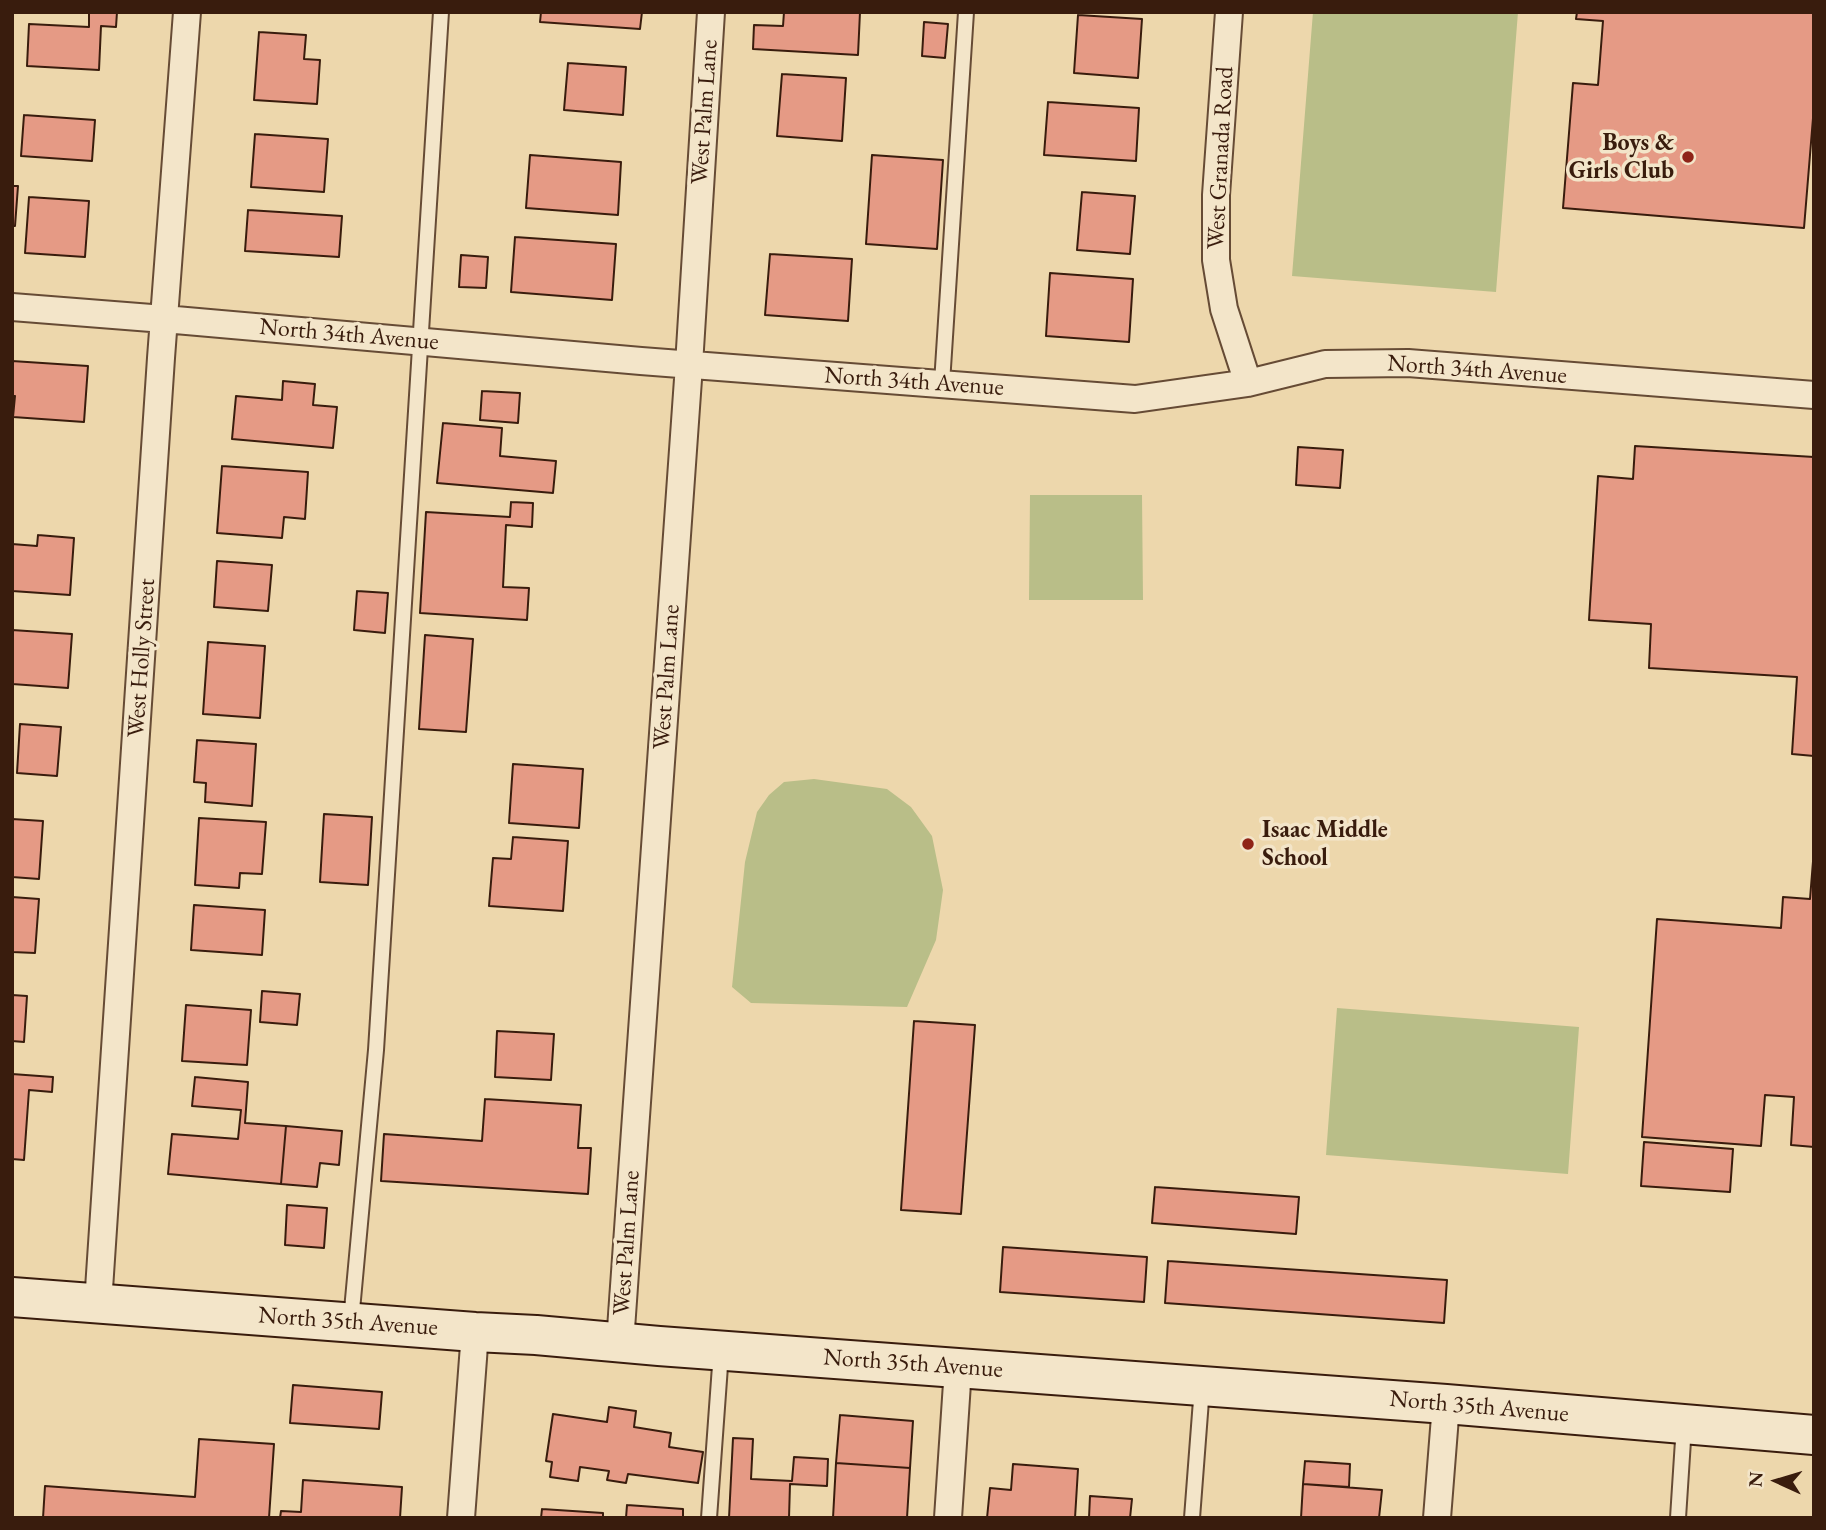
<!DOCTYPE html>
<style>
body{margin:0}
#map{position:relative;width:1826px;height:1530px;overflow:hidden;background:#edd7ac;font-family:"EB Garamond",serif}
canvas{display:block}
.frame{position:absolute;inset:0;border:14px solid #391c0d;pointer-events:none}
.north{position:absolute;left:1742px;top:1446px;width:70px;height:70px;-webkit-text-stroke:5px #f3e5c9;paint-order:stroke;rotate:274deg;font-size:19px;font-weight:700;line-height:28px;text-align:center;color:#391c0d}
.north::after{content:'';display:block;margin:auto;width:24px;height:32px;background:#391c0d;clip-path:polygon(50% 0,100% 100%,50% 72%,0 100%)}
</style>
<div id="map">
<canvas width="1826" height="1530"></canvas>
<div class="frame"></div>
<div class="north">N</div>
</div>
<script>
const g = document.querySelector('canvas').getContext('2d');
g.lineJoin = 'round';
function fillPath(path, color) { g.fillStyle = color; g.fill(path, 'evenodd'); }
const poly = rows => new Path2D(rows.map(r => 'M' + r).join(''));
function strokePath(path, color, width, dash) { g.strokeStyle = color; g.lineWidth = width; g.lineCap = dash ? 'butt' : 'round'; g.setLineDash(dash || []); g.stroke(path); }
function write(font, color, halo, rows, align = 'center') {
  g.font = font + ' "EB Garamond",serif'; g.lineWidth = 7; g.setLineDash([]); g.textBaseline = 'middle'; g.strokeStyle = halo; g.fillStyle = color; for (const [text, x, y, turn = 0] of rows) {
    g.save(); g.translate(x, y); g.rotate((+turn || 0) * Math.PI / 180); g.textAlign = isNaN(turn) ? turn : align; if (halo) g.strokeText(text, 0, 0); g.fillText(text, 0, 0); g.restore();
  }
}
const green = poly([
 [1313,12,1518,12,1496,292,1292,276],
 [1030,495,1142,495,1143,600,1029,600],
 [814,779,887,789,911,807,932,836,943,890,936,940,907,1007,751,1003,732,987,745,862,757,812,769,795,784,782],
 [1337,1008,1579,1027,1568,1174,1326,1155]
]);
const building = poly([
 [89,12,117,12,116,27,101,26,99,70,27,66,29,24,89,27,89,12],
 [541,12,642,12,640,29,540,22,541,12],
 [784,12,860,12,858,55,753,49,754,25,783,26,784,12],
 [1577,12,1814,12,1814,106,1804,228,1563,208,1573,83,1598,85,1603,21,1576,19,1577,12],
 [1078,15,1142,19,1138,78,1074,73,1078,15],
 [924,22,948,24,945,58,922,56,924,22],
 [259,32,306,35,304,59,320,60,317,104,254,100,259,32],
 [568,63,626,67,623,115,564,110,568,63],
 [782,74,846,78,842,141,777,136,782,74],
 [1048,102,1139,108,1136,161,1044,155,1048,102],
 [24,115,95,120,92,161,21,156,24,115],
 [255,134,328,139,324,192,251,187,255,134],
 [530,155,621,162,618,215,526,208,530,155],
 [872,155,943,160,937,249,866,244,872,155],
 [12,186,18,186,15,226,12,226,12,186],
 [1082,192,1135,196,1130,254,1077,250,1082,192],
 [29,197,89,201,85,257,25,253,29,197],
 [248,210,342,216,339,257,245,251,248,210],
 [515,237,616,244,612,300,511,292,515,237],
 [770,254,852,259,848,321,765,315,770,254],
 [461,255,488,257,486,288,459,287,461,255],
 [1050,273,1133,279,1129,342,1046,336,1050,273],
 [12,361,88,366,84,422,13,417,15,396,12,396,12,361],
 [283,381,315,384,313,405,337,407,333,448,232,439,236,396,282,400,283,381],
 [482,391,520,393,518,423,480,420,482,391],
 [443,423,502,428,500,456,556,461,553,493,437,483,443,423],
 [1635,446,1814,457,1814,756,1792,754,1797,677,1649,668,1651,624,1589,620,1598,476,1633,479,1635,446],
 [1298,447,1343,450,1340,488,1296,485,1298,447],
 [222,466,308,472,305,519,284,517,282,538,217,533,222,466],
 [511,502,533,503,532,527,506,525,503,587,529,588,527,620,420,613,426,512,510,517,511,502],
 [38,535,74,538,70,595,12,591,12,544,37,546,38,535],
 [217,561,272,565,268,611,214,607,217,561],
 [357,591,388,593,385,633,354,630,357,591],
 [12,630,72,634,68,688,12,684,12,630],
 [425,635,473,639,466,732,419,729,425,635],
 [208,642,265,646,260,718,203,714,208,642],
 [20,724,61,727,57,776,17,773,20,724],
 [197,740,256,744,252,806,205,802,206,783,194,782,197,740],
 [513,764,583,769,579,828,509,823,513,764],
 [324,814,372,817,368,885,320,882,324,814],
 [199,818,266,822,262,874,240,873,239,888,195,885,199,818],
 [12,819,43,821,39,879,12,877,12,819],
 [513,837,568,841,563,911,489,906,493,858,511,859,513,837],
 [1814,849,1814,1147,1791,1145,1794,1097,1765,1095,1761,1146,1642,1137,1657,919,1781,928,1783,897,1810,899,1814,849],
 [12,897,39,899,35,953,12,952,12,897],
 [194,905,265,910,262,955,191,950,194,905],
 [262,991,300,994,297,1025,260,1022,262,991],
 [12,995,27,996,24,1042,12,1041,12,995],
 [186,1005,251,1010,247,1065,182,1061,186,1005],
 [914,1021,975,1025,961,1214,901,1210,914,1021],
 [497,1031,554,1034,551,1080,495,1077,497,1031],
 [12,1074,53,1077,52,1092,29,1090,24,1160,12,1159,12,1074],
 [195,1077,248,1082,245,1123,286,1126,281,1184,168,1174,172,1134,238,1139,241,1110,192,1106,195,1077],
 [485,1099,581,1105,578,1148,591,1148,588,1194,381,1181,384,1134,482,1141,485,1099],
 [286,1126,342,1131,339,1165,320,1163,317,1187,281,1184,286,1126],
 [1644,1142,1733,1149,1730,1192,1641,1186,1644,1142],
 [1155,1187,1299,1197,1296,1234,1152,1223,1155,1187],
 [287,1205,327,1208,324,1248,285,1245,287,1205],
 [1003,1247,1147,1257,1144,1302,1000,1292,1003,1247],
 [1168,1261,1447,1280,1444,1323,1165,1303,1168,1261],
 [293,1385,382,1392,379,1429,290,1423,293,1385],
 [609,1407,636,1411,634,1427,671,1433,669,1447,703,1452,698,1483,628,1474,626,1483,607,1480,609,1471,580,1467,578,1481,550,1477,552,1462,546,1461,553,1414,607,1422,609,1407],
 [840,1415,913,1421,910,1468,836,1463,840,1415],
 [733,1438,753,1439,751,1479,792,1481,794,1457,828,1459,827,1486,790,1484,789,1518,729,1518,733,1438],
 [199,1439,274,1444,269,1518,43,1518,45,1486,195,1497,199,1439],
 [1305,1461,1350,1464,1349,1487,1303,1484,1305,1461],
 [836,1463,910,1468,907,1518,833,1518,836,1463],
 [1013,1464,1078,1469,1075,1518,987,1518,990,1488,1011,1490,1013,1464],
 [303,1480,402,1487,400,1518,280,1518,281,1511,301,1512,303,1480],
 [1303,1484,1382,1490,1379,1518,1301,1518,1303,1484],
 [1090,1496,1132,1499,1130,1518,1089,1518,1090,1496],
 [627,1505,683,1509,683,1518,626,1518,627,1505],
 [542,1509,603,1513,603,1518,541,1518,542,1509]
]);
const service = poly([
 [942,383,966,12],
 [351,1321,376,1050,441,12],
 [709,1518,721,1352],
 [1192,1518,1202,1387],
 [1678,1518,1684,1425]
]);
const minor = poly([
 [1229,12,1216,195,1216,260,1224,309,1248,383],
 [12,307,164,319,641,361,1135,399,1248,383,1325,364,1408,363,1814,395],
 [98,1304,161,358,187,12],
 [620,1343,689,365,711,12],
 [461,1518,475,1332],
 [948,1518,958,1368],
 [1437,1518,1446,1404]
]);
const secondary = poly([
 [12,1297,475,1332,536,1335,659,1346,1446,1404,1814,1435]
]);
const markers = [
 [1688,157,7,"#8f2418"],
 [1248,844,7,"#8f2418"]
];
const streetNames = [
 ["West Palm Lane",705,112,-86],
 ["West Granada Road",1221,158,-87],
 ["North 34th Avenue",349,335,5],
 ["North 34th Avenue",1477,370,4],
 ["North 34th Avenue",914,382,4],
 ["West Holly Street",142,658,-86],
 ["West Palm Lane",667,677,-86],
 ["West Palm Lane",627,1243,-86],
 ["North 35th Avenue",348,1322,4],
 ["North 35th Avenue",913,1364,4],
 ["North 35th Avenue",1479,1407,5]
];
const poiNames = [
 ["Boys &",1674,143],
 ["Girls Club",1674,171],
 ["Isaac Middle",1262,830,"left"],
 ["School",1262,858,"left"]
];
fillPath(green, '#b9be88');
fillPath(building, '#e59a85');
strokePath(building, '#391c0d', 2);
strokePath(service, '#664b35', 18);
strokePath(minor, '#664b35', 30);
strokePath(secondary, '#391c0d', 42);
strokePath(service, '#f3e5c9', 14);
strokePath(minor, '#f3e5c9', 26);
strokePath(secondary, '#f3e5c9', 38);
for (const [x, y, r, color] of markers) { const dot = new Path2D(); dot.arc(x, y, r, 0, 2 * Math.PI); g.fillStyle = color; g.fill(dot); strokePath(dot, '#f3e5c9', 2.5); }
write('24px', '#391c0d', '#f3e5c9', streetNames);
write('bold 24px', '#391c0d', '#f3e5c9', poiNames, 'right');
</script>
